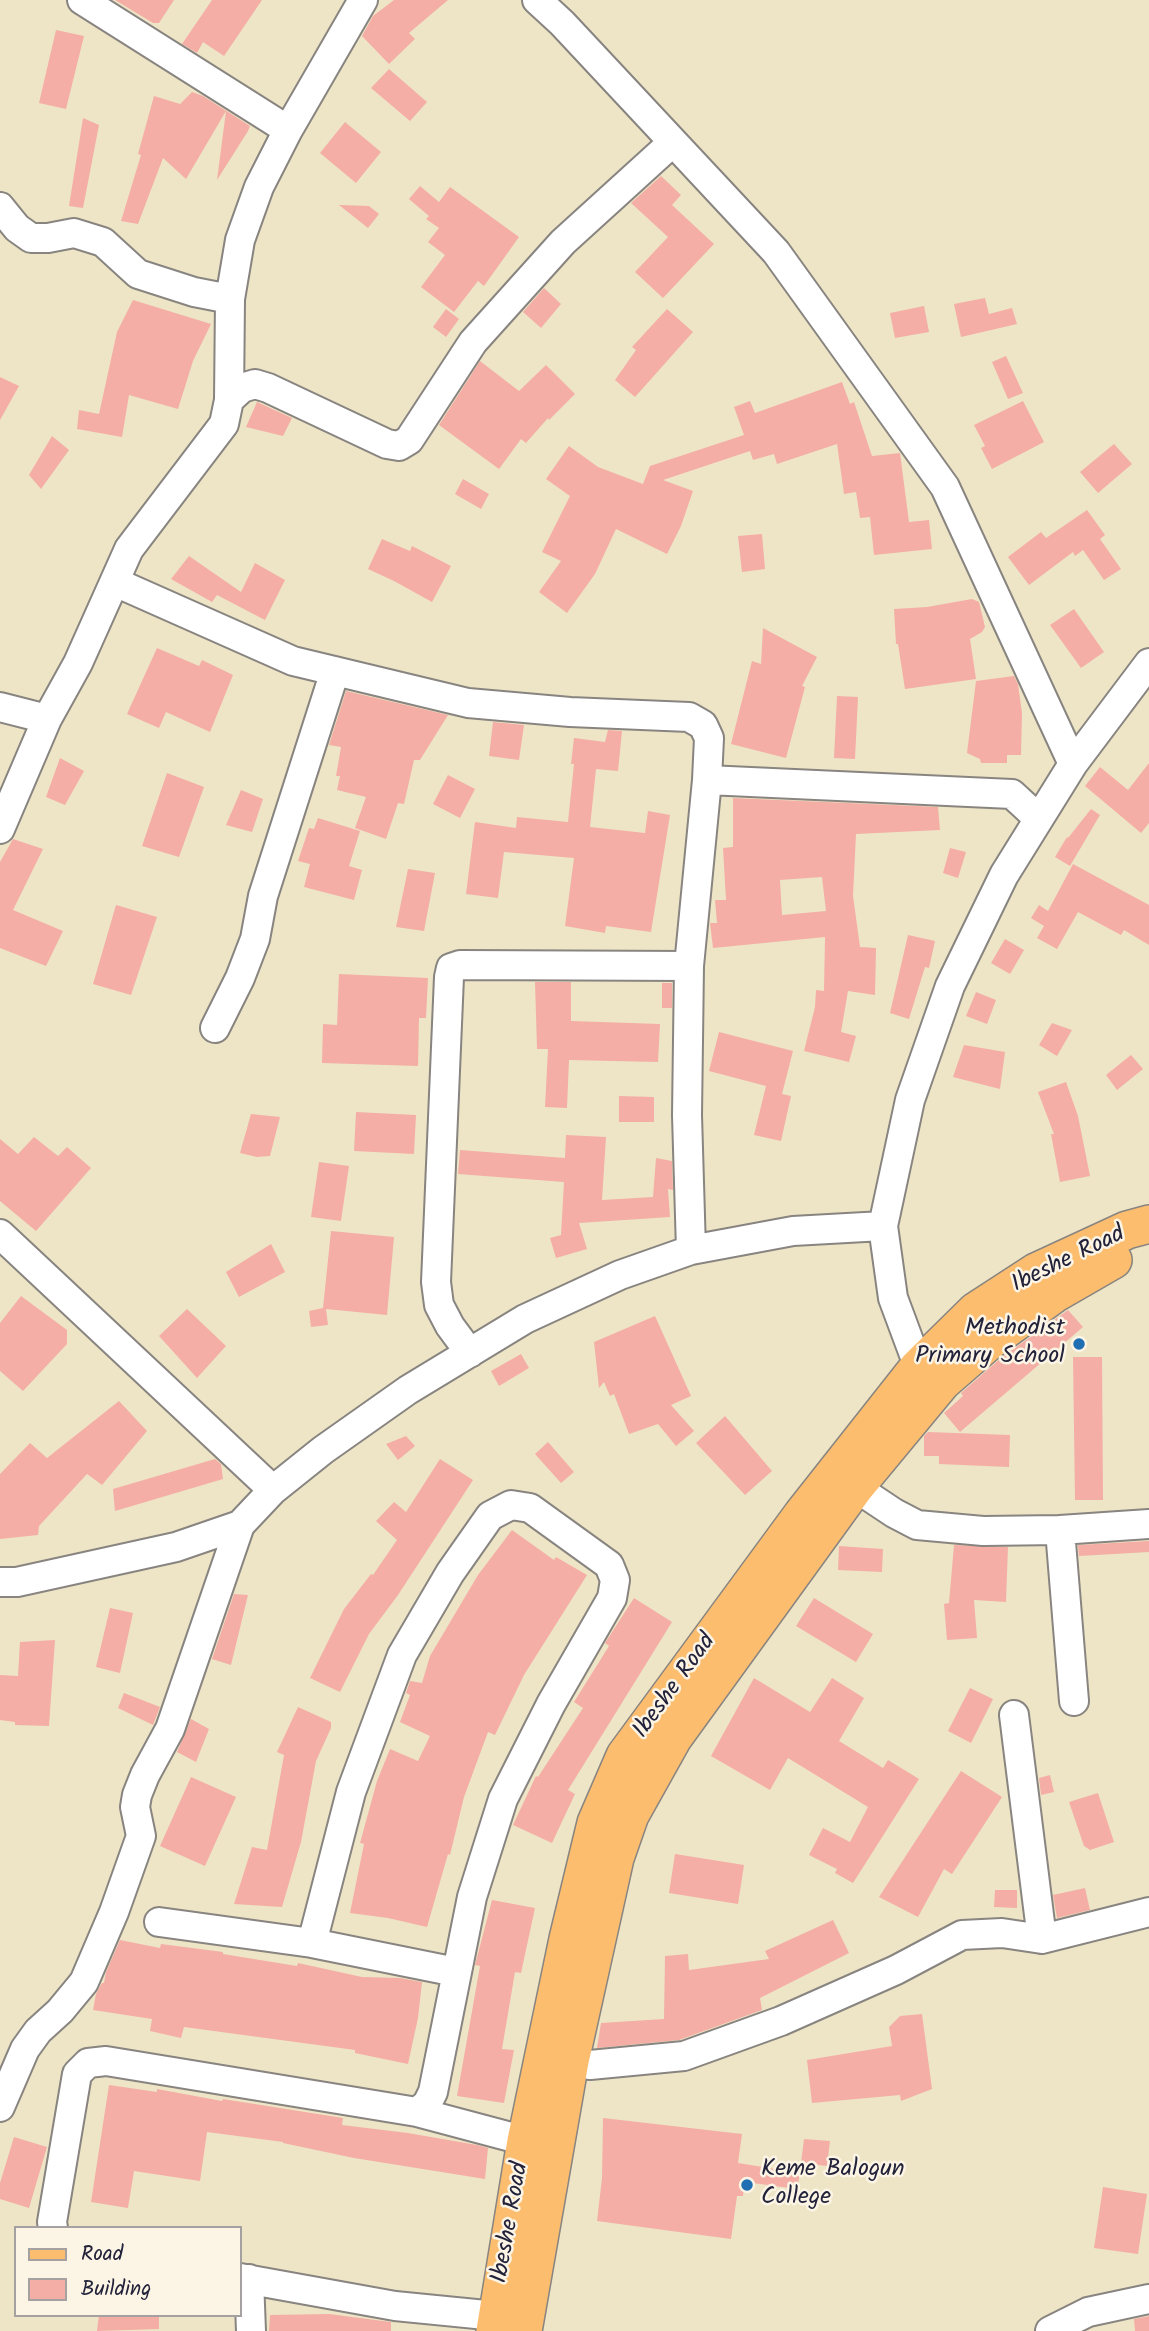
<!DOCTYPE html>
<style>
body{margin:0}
#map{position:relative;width:1149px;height:2331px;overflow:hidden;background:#eee5c6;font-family:Kalam,sans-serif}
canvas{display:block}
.legend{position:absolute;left:14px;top:2226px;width:228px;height:91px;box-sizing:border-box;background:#fcf5e5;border:2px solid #a5a1a1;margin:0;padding:9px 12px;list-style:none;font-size:21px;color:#22223b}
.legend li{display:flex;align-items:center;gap:14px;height:35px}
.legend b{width:35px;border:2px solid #a5a1a1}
</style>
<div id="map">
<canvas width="1149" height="2331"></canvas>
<ul class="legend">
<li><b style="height:9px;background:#fcbd6f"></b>Road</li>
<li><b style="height:19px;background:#f4aea5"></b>Building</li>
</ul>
</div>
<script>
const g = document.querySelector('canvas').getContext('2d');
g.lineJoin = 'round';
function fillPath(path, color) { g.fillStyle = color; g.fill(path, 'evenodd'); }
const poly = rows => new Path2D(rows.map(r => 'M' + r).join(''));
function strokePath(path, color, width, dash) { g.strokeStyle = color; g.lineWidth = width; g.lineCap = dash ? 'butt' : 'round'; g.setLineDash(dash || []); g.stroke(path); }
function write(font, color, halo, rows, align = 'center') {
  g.font = font + ' Kalam,sans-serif'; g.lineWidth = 5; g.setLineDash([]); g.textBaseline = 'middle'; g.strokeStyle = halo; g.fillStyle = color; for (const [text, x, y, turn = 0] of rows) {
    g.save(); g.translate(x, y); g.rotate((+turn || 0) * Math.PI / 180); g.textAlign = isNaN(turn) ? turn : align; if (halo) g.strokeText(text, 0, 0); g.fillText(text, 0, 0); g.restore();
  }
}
const building = poly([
 [115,0,174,0,159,23,153,23],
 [212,0,262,0,224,56,203,42,197,53,182,44],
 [394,0,448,0,409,33,415,39,389,64,362,36,373,16],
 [56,30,84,36,66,109,39,103],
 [389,69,427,102,410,121,371,88],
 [192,92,203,96,250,126,248,131,217,180,226,111,186,179,163,158,138,224,121,221,141,155,138,154,154,96,180,104],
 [83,118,99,125,83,208,69,206],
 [345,122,381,152,356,183,320,153],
 [661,176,681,195,672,205,714,244,663,298,635,272,668,237,631,203],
 [420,186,439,202,450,187,519,237,484,286,478,281,454,312,421,287,445,255,428,242,439,228,426,219,429,216,409,199],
 [339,205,369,206,379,214,368,228],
 [544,288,561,304,541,328,523,312],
 [985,298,989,314,1012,308,1017,324,961,337,954,304],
 [133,300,211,324,193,361,178,409,129,395,122,437,77,429,79,410,99,414,117,332],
 [924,306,929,332,895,338,890,313],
 [446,309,459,319,446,337,433,327],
 [667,309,693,332,635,397,615,380,636,350,632,347],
 [1006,356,1023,393,1008,399,992,362],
 [480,361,519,391,546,365,575,394,549,420,548,418,526,443,521,439,499,469,439,425],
 [0,377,19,386,0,420],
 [842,382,850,404,854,402,872,456,900,453,909,522,929,520,932,549,874,555,870,517,860,518,856,492,844,494,837,444,777,464,774,454,753,460,750,451,663,480,693,491,681,526,667,554,616,529,595,574,567,613,539,592,561,561,542,552,570,496,546,479,569,446,598,467,643,484,650,466,744,435,734,407,750,401,755,413],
 [1023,401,1044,442,992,469,981,448,985,446,974,425],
 [257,402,292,418,283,436,246,427],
 [52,436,69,450,41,489,29,475],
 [1114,444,1132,464,1098,493,1080,472],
 [463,479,489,494,481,509,455,494],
 [1087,510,1105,535,1100,539,1121,569,1104,580,1083,550,1075,556,1073,552,1029,585,1008,557,1041,532,1046,538],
 [762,534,765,569,742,572,738,536],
 [382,539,410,551,412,546,451,566,432,602,394,581,368,569],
 [189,556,241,592,255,563,285,580,265,620,217,595,212,602,171,579],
 [972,599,979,602,985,627,982,632,970,639,976,679,905,689,898,644,896,644,894,609,927,607],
 [1074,609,1104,652,1081,668,1050,625],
 [763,628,817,657,802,686,805,687,786,758,731,744,752,661,761,664],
 [157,648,199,666,202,660,233,675,210,732,166,712,159,728,127,714],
 [1014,676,1018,684,1022,713,1021,755,1007,755,1007,763,981,763,980,759,967,753,976,681],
 [346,691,448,715,420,760,414,760,404,804,398,803,386,839,355,828,366,797,337,790,340,776,336,776,341,747,329,745],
 [837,696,858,697,855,759,834,758],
 [493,722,524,725,519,760,489,756],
 [608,730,622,731,618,771,596,769,590,827,645,833,648,811,670,815,651,932,606,926,605,933,565,926,574,858,504,852,498,898,466,894,475,822,516,828,517,817,568,822,574,764,571,764,574,738,605,742],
 [60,758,84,771,65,805,46,797],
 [1149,763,1149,823,1141,833,1085,786,1100,767,1128,790],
 [167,773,204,787,179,857,142,846],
 [448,775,475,789,460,818,433,804],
 [241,790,263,799,252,832,226,825],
 [733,798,938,807,940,830,856,834,853,896,860,947,876,948,875,995,848,991,841,1032,856,1036,849,1062,804,1051,815,1007,816,990,824,991,825,937,713,948,710,923,717,923,715,900,726,900,723,848,733,847],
 [822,877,826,911,782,915,780,880],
 [1091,809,1100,815,1070,866,1055,857,1067,837,1068,838],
 [318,818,360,831,349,866,362,870,354,900,304,887,310,864,298,861,309,828,314,829],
 [13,839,43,849,13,910,63,931,46,966,0,948,0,862],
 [950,848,966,852,958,878,943,873],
 [1073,864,1149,905,1149,945,1124,930,1121,935,1078,912,1057,949,1037,938,1044,926,1031,918,1039,905,1048,911],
 [408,869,435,873,424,931,396,927],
 [116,905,157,917,131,995,93,984],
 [908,935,935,941,929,968,925,967,909,1019,890,1013],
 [1005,939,1024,950,1010,974,991,963],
 [339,974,428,978,426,1018,419,1018,418,1066,322,1063,323,1024,337,1025],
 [535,982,571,982,571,1021,660,1024,658,1062,569,1060,567,1108,545,1107,548,1049,537,1049],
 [662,983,672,983,672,1008,662,1008],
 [976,992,996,1000,987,1024,966,1016],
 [1052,1023,1072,1030,1057,1056,1039,1045],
 [719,1032,793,1051,782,1094,791,1096,781,1141,754,1135,766,1086,709,1071],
 [964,1045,1005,1052,1000,1089,953,1077],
 [1131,1055,1143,1069,1117,1090,1106,1075],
 [1066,1082,1078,1116,1090,1176,1060,1182,1051,1134,1054,1134,1038,1092],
 [619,1096,654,1097,654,1122,619,1122],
 [356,1112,416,1115,414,1154,354,1151],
 [251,1114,280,1117,270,1156,257,1157,240,1153],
 [566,1135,606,1137,602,1200,653,1197,656,1158,672,1161,673,1190,668,1189,670,1217,579,1223,587,1249,556,1258,550,1238,561,1235,564,1182,458,1174,460,1150,565,1158],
 [34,1137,58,1156,67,1147,91,1168,36,1231,0,1201,0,1139,18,1154],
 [319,1162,349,1166,341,1221,311,1217],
 [331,1231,394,1237,387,1315,326,1309,328,1325,311,1327,309,1311,323,1308],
 [271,1244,285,1272,239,1297,226,1272],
 [21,1296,67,1330,67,1344,23,1391,0,1371,0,1323],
 [187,1309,226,1346,197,1378,159,1336],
 [1068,1310,1083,1327,960,1432,944,1413,963,1396,961,1393,1001,1358],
 [655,1316,691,1396,671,1405,694,1431,676,1446,658,1424,629,1434,614,1394,610,1396,604,1382,599,1388,594,1342],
 [521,1354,529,1368,499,1386,491,1371],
 [1073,1357,1102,1357,1103,1500,1075,1500],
 [119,1401,147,1431,102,1485,87,1474,39,1526,38,1535,0,1539,0,1474,30,1443,47,1458],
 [725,1416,772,1471,745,1495,696,1443],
 [928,1432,1010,1435,1009,1467,939,1464,939,1456,924,1456,924,1436],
 [406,1436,415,1446,398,1460,386,1444],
 [548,1442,574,1472,561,1483,535,1454],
 [215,1459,221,1464,223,1479,115,1511,113,1489],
 [440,1459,473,1480,398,1595,369,1634,340,1692,310,1678,344,1609,371,1574,373,1575,397,1540,376,1521,394,1502,406,1512],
 [512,1530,554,1560,556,1557,587,1575,524,1675,495,1735,488,1732,464,1797,450,1855,448,1854,427,1927,388,1918,350,1913,364,1844,360,1843,377,1781,390,1749,418,1761,430,1736,400,1722,410,1695,406,1693,410,1681,422,1683,430,1656,478,1575],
 [1149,1541,1149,1552,1079,1556,1078,1545],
 [954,1545,1008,1547,1006,1602,974,1600,977,1638,947,1640,944,1604,949,1603],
 [839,1546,883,1549,882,1572,838,1570],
 [234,1594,248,1595,231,1665,212,1659],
 [634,1598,672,1622,568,1790,575,1794,552,1843,513,1825,536,1776,538,1777,583,1708,574,1702,609,1646,605,1643],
 [814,1598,873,1634,856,1662,796,1626],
 [110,1608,133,1613,120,1673,96,1667],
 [55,1640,49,1726,15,1725,15,1722,0,1720,0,1675,18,1676,20,1642],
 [754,1678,810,1712,832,1678,864,1698,839,1741,883,1768,888,1760,919,1779,853,1883,835,1873,837,1869,809,1855,823,1828,850,1842,868,1807,788,1758,770,1790,711,1756],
 [970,1688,993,1699,971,1743,948,1731],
 [124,1693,160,1707,153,1725,118,1708],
 [298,1707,331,1722,331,1728,316,1761,301,1842,282,1907,234,1904,252,1847,267,1850,284,1755,277,1752],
 [191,1719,209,1729,196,1762,177,1752],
 [961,1771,1002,1797,952,1874,944,1869,918,1917,879,1897],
 [1050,1775,1054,1792,1041,1795,1039,1778],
 [191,1777,236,1797,205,1866,160,1846],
 [1098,1793,1114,1842,1090,1850,1084,1846,1069,1802],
 [675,1854,744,1865,738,1904,669,1893],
 [1085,1888,1090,1910,1057,1918,1053,1895],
 [995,1890,1017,1890,1017,1908,994,1907],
 [492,1900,535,1908,521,1973,515,1972,502,2049,514,2050,504,2103,457,2096,480,1966,475,1965],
 [833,1920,849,1953,760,1998,762,2010,679,2040,597,2048,601,2023,664,2019,665,1956,688,1954,689,1970,769,1959,765,1951],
 [120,1940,160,1948,161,1944,223,1952,223,1954,297,1966,298,1963,362,1977,400,1978,422,1982,418,2018,408,2064,355,2053,355,2050,184,2027,181,2038,150,2031,152,2019,93,2010,96,1994,102,1983,104,1983,106,1972],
 [922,2014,932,2089,901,2101,900,2095,812,2103,807,2060,892,2046,889,2027,900,2016],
 [109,2085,157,2092,157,2089,222,2101,223,2099,343,2118,342,2125,408,2133,477,2145,488,2148,485,2179,354,2158,283,2143,283,2142,207,2132,200,2181,134,2171,128,2208,91,2202],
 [603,2118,742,2134,738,2163,800,2173,797,2189,745,2182,743,2196,737,2196,731,2239,597,2221,602,2178],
 [14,2137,47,2147,29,2208,0,2199,0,2183],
 [804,2139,830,2141,827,2166,801,2163],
 [1103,2187,1147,2194,1138,2254,1094,2248],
 [329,2314,391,2322,391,2331,269,2331,270,2315],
 [99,2315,159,2315,159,2329,97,2331],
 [1149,2316,1149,2331,1135,2331,1134,2319]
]);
const minor = poly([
 [82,0,288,130],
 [537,0,562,23,776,252,945,487,1073,764],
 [0,207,17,228,31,238,48,238,74,233,103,242,138,274,194,292,230,299],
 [229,400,242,388,255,384,268,388,387,444,399,446,409,440,473,342,563,242,673,142],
 [115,582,293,661,468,703,570,712,689,717,703,725,709,738,707,780,689,966,687,1115,691,1250],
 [0,707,47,719],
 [707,780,1012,794,1039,819],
 [0,829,47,719,78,663,129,549,224,424,229,400,230,299,240,240,259,187,288,130,363,0],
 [215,1028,240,978,255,939,263,896,335,671],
 [0,1234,273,1490],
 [470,1353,450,1326,439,1305,436,1282,449,977,451,968,460,965,689,966],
 [925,1384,893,1298,883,1226,910,1100,950,986,1004,875,1073,764,1149,663],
 [855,1487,894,1513,917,1525,983,1531,1060,1530,1149,1524],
 [1060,1530,1074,1701],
 [0,1582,17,1582,176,1547,240,1525],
 [1014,1715,1042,1939],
 [159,1922,312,1943,456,1972],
 [312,1943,351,1792,402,1655,450,1573,490,1516,511,1505,530,1508,609,1565,615,1580,612,1598,551,1704,503,1799,472,1897,433,2092,427,2104,417,2112],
 [570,2061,590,2065,684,2056,781,2021,896,1970,962,1935,1002,1933,1042,1939,1149,1912],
 [0,2107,25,2049,38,2031,60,2011,84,1982,114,1912,141,1836,135,1807,137,1795,145,1775,170,1729,240,1525,273,1490,323,1450,408,1390,525,1319,620,1275,691,1250,793,1231,883,1226],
 [53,2228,52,2222,77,2074,88,2063,106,2061,417,2112,526,2141],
 [240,2278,395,2306,496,2316],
 [249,2279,251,2331],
 [1050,2331,1088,2312,1149,2299]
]);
const major = poly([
 [495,2331,526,2141,568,1939,596,1823,625,1756,802,1515,918,1368,976,1311,1036,1272,1127,1230,1149,1224],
 [523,2331,570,2061,615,1858,630,1815,673,1738,855,1487,942,1382,988,1342,1054,1294,1113,1260]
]);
const markers = [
 [1079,1344,7,"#1f6fb2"],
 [747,2185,7,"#1f6fb2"]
];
const streetNames = [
 ["Ibeshe Road",1069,1261,-26],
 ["Ibeshe Road",676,1687,-54],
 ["Ibeshe Road",512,2223,-80]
];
const poiNames = [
 ["Methodist",1065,1330],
 ["Primary School",1065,1358],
 ["Keme Balogun",761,2171,"left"],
 ["College",761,2199,"left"]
];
fillPath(building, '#f4aea5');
strokePath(minor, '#888480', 32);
strokePath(major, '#888480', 40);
strokePath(minor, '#fff', 28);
strokePath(major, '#fcbd6f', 37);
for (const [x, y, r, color] of markers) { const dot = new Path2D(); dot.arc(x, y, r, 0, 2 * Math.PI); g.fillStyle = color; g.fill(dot); strokePath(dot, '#fcf5e5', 2.5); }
write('24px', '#22223b', '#fcf5e5', streetNames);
write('24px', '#22223b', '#fcf5e5', poiNames, 'right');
</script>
